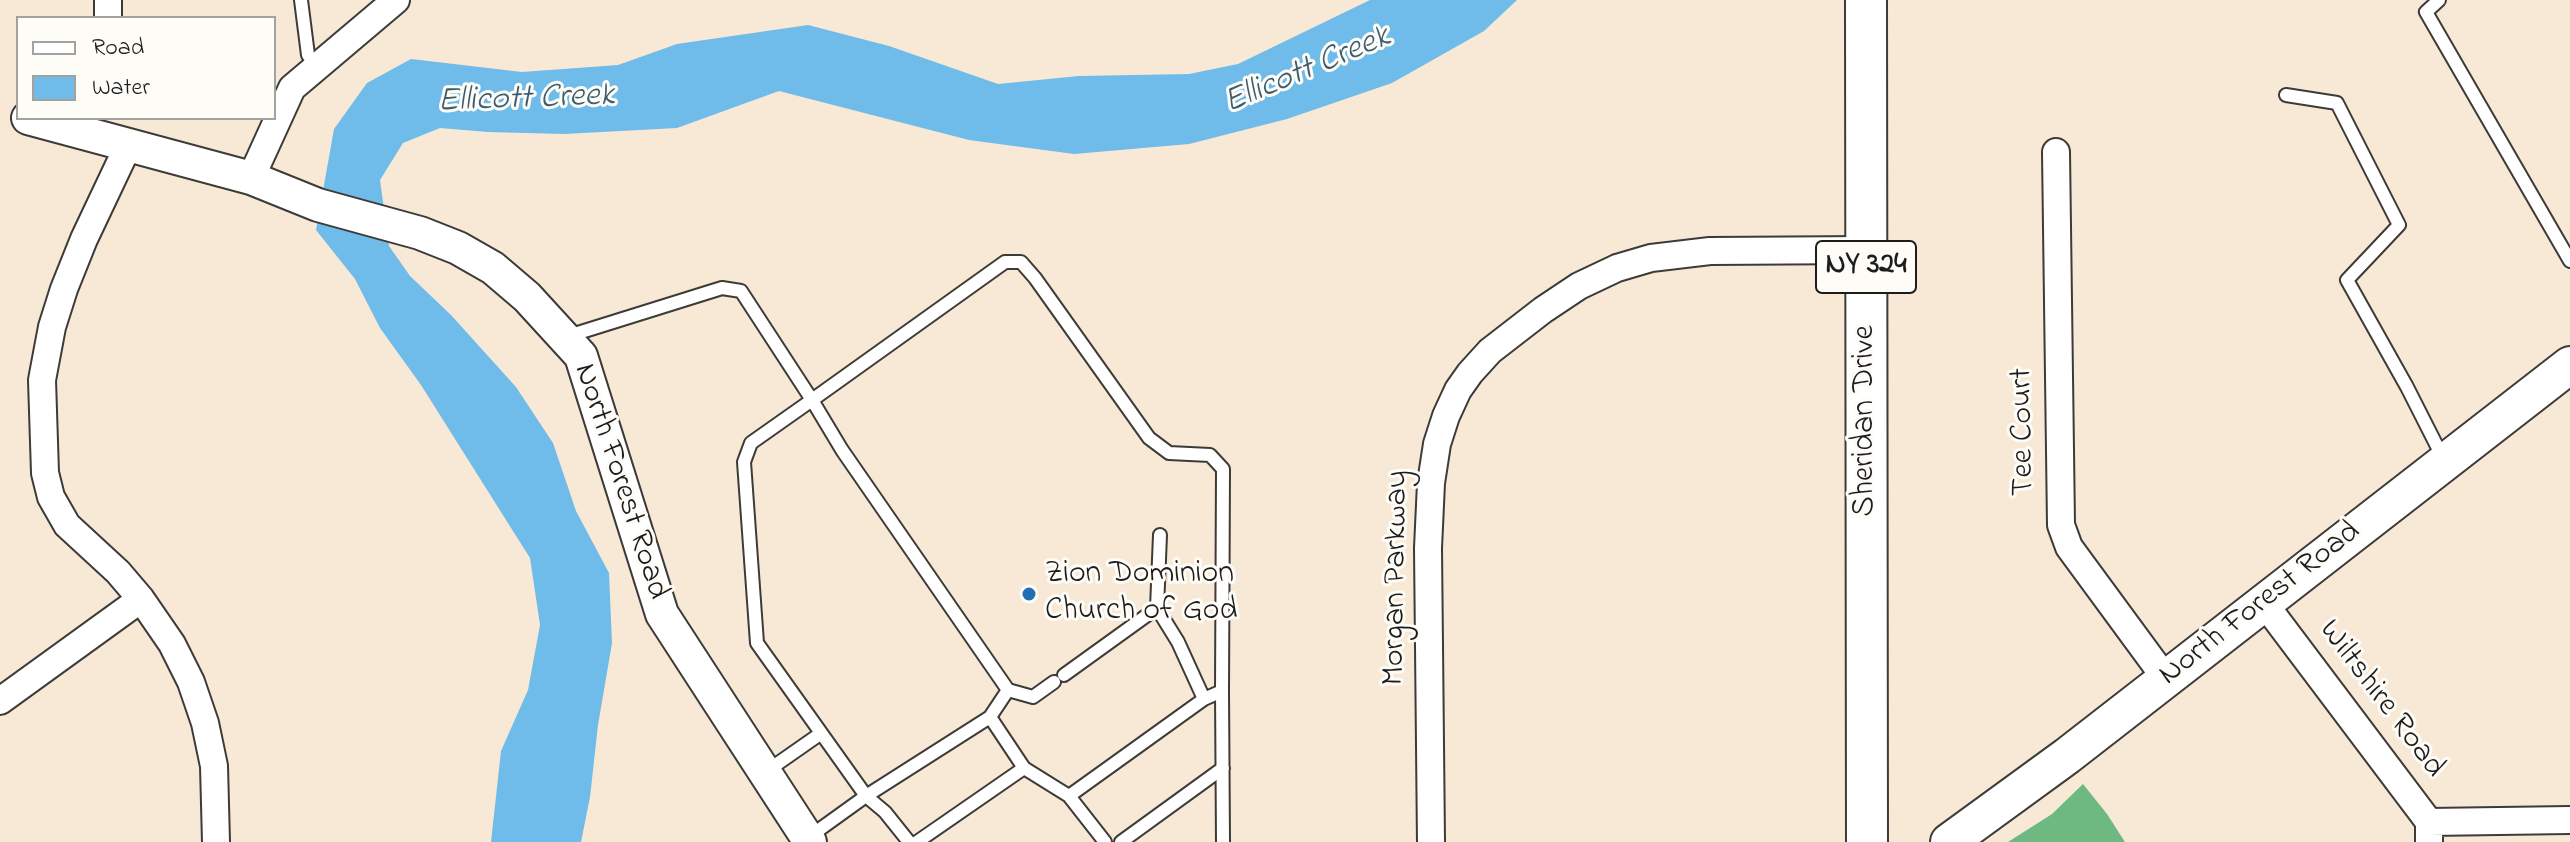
<!DOCTYPE html>
<style>
body{margin:0}
#map{position:relative;width:2570px;height:842px;overflow:hidden;background:#f7e9d5;font-family:"Indie Flower",sans-serif}
canvas{display:block}
.legend{position:absolute;left:16px;top:16px;width:260px;height:104px;box-sizing:border-box;background:#fdfcf7;border:2px solid #a3a29f;margin:0;padding:10px 14px;list-style:none;font-size:24px;color:#1c1c1c}
.legend li{display:flex;align-items:center;gap:16px;height:40px}
.legend b{width:40px;border:2px solid #a3a29f}
</style>
<div id="map">
<canvas width="2570" height="842"></canvas>
<ul class="legend">
<li><b style="height:10px;background:#fff"></b>Road</li>
<li><b style="height:22px;background:#6fbbe9"></b>Water</li>
</ul>
</div>
<script>
const g = document.querySelector('canvas').getContext('2d');
g.lineJoin = 'round';
function fillPath(path, color) { g.fillStyle = color; g.fill(path, 'evenodd'); }
const poly = rows => new Path2D(rows.map(r => 'M' + r).join(''));
function strokePath(path, color, width, dash) { g.strokeStyle = color; g.lineWidth = width; g.lineCap = dash ? 'butt' : 'round'; g.setLineDash(dash || []); g.stroke(path); }
function write(font, color, halo, rows, align = 'center') {
  g.font = font + ' "Indie Flower",sans-serif'; g.lineWidth = 6; g.setLineDash([]); g.textBaseline = 'middle'; g.strokeStyle = halo; g.fillStyle = color; for (const [text, x, y, turn = 0] of rows) {
    g.save(); g.translate(x, y); g.rotate((+turn || 0) * Math.PI / 180); g.textAlign = isNaN(turn) ? turn : align; if (halo) g.strokeText(text, 0, 0); g.fillText(text, 0, 0); g.restore();
  }
}
const forest = poly([
 [2083,784,2107,814,2125,842,2008,842,2052,814]
]);
const water = poly([
 [1370,0,1517,0,1484,31,1392,83,1287,119,1189,144,1074,154,969,140,779,91,677,128,564,134,488,132,440,128,403,143,380,180,389,246,410,276,451,315,516,387,553,443,576,511,609,573,612,643,598,725,590,797,581,842,491,842,501,751,528,690,540,625,530,558,421,385,380,328,355,279,316,230,334,129,367,83,411,59,522,72,618,65,677,44,808,25,889,46,998,84,1079,76,1189,74,1238,64]
]);
const service = poly([
 [301,0,308,55,317,67],
 [2439,0,2426,12,2570,261],
 [2286,95,2337,103,2399,225,2347,280,2407,387,2444,460],
 [565,337,722,288,741,291,812,400,1005,262,1021,262,1035,278,1149,438,1169,453,1210,455,1223,469,1222,691,1204,699,1069,796,1024,768,917,842],
 [1157,608,1160,535],
 [1064,675,1157,608,1178,642,1204,699],
 [1008,690,1033,697,1054,682],
 [1222,691,1223,842],
 [767,771,820,734],
 [1069,796,1105,842],
 [809,837,866,796,990,717],
 [909,842,885,812,866,796,757,643,744,462,751,443,812,400,842,450,1008,690,990,717,1024,768],
 [1121,842,1223,768]
]);
const minor = poly([
 [108,18,108,0],
 [128,146,84,239,64,289,52,327,42,380,45,473,51,497,67,525,118,572,141,599,172,644,191,682,205,723,214,766,216,842],
 [2056,152,2061,525,2069,547,2166,679],
 [251,178,292,88,396,0],
 [2264,603,2429,822,2429,842],
 [0,701,141,599],
 [2429,822,2570,820],
 [1431,842,1428,548,1431,483,1437,444,1446,416,1458,390,1470,373,1490,351,1543,310,1579,286,1617,268,1651,258,1710,251,1866,250]
]);
const tertiary = poly([
 [28,118,251,178,318,205,420,233,458,248,493,268,527,297,581,356,662,614,810,842]
]);
const secondary = poly([
 [1949,842,2067,756,2570,365]
]);
const primary = poly([
 [1866,0,1867,842]
]);
const markers = [
 [1029,594,8,"#1f6fb2"]
];
const shields = [
 [1866,267,100]
];
const shieldNames = [
 ["NY 324",1866,267]
];
const streetNames = [
 ["Sheridan Drive",1867,421,-90],
 ["Tee Court",2025,432,-91],
 ["North Forest Road",619,482,72],
 ["Morgan Parkway",1398,578,-89],
 ["North Forest Road",2261,605,-38],
 ["Wiltshire Road",2380,700,53]
];
const poiNames = [
 ["Zion Dominion",1045,576],
 ["Church of God",1045,613]
];
const waterNames = [
 ["Ellicott Creek",1308,72,-23],
 ["Ellicott Creek",526,101,-2]
];
fillPath(forest, '#6eb981');
fillPath(water, '#6fbbe9');
strokePath(service, '#3d3b38', 16);
strokePath(minor, '#3d3b38', 30);
strokePath(tertiary, '#3d3b38', 36);
strokePath(secondary, '#3d3b38', 40);
strokePath(primary, '#3d3b38', 44);
strokePath(service, '#fff', 12);
strokePath(minor, '#fff', 26);
strokePath(tertiary, '#fff', 32);
strokePath(secondary, '#fff', 36);
strokePath(primary, '#fff', 40);
for (const [x, y, r, color] of markers) { const dot = new Path2D(); dot.arc(x, y, r, 0, 2 * Math.PI); g.fillStyle = color; g.fill(dot); strokePath(dot, '#fdfcf7', 3); }
for (const [x, y, w] of shields) { const box = new Path2D(); box.roundRect(x - w / 2, y - 26, w, 52, 6); g.fillStyle = '#fdfcf7'; g.fill(box); strokePath(box, '#1c1c1c', 2); }
write('bold 30px', '#1c1c1c', null, shieldNames);
write('32px', '#1c1c1c', '#fdfcf7', streetNames);
write('32px', '#1c1c1c', '#fdfcf7', poiNames, 'left');
write('italic 34px', '#3d5c6e', '#fdfcf7', waterNames);
</script>
